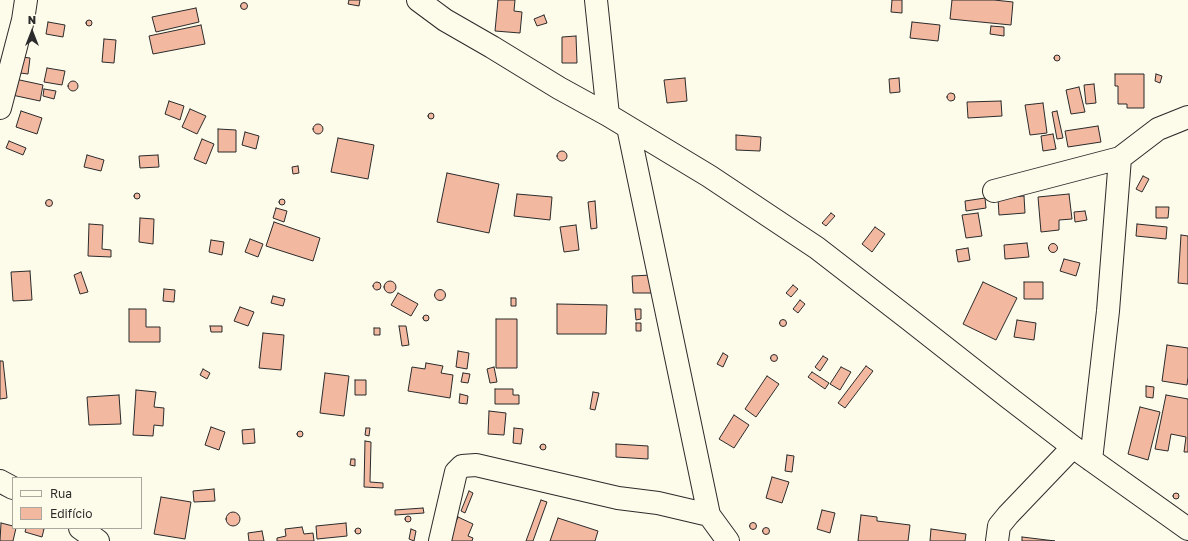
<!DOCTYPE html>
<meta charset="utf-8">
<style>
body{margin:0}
#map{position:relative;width:1188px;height:541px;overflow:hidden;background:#fdfbea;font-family:"Golos Text",sans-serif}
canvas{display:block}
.legend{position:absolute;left:12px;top:477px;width:130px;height:52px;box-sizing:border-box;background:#fdfbea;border:1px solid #a9a89e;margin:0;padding:5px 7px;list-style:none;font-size:12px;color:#2b2b2b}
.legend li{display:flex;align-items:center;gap:8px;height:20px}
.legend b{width:20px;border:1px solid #a9a89e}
.north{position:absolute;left:12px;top:12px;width:40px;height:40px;-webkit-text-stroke:3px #fdfbea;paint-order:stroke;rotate:0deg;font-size:11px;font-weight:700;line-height:16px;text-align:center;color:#2b2b2b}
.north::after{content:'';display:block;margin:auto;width:14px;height:18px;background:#2b2b2b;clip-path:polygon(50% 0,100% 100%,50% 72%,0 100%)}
</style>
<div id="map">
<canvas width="1188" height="541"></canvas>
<ul class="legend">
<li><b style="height:5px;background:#fdfbea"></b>Rua</li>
<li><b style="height:11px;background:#f2b8a0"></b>Edifício</li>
</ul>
<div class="north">N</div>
</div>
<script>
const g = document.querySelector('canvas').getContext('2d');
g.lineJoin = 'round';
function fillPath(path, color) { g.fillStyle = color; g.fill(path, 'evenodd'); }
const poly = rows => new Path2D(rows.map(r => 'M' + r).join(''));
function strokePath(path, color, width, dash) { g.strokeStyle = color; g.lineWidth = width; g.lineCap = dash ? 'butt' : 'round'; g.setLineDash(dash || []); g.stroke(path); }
const building = poly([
 [349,0,360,0,359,6,348,4,349,0],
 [498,0,515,0,514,11,522,12,520,33,495,31,498,0],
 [892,0,902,0,902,13,891,12,892,0],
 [952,0,994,0,1013,2,1011,25,950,19,952,0],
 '240.5 6a3.5 3.5 0 1 1 7 0a3.5 3.5 0 1 1-7 0Z',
 [196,8,199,22,156,32,152,17,196,8],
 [544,15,547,23,537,26,534,19,544,15],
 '86 23a3 3 0 1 1 6 0a3 3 0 1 1-6 0Z',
 [48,22,65,25,63,37,46,34,48,22],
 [912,22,940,25,938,41,910,38,912,22],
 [201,25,205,44,153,54,149,36,201,25],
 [991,26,1004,27,1004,36,990,34,991,26],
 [576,36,577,63,562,63,562,37,576,36],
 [104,39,116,40,114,63,102,62,104,39],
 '1054 58a3 3 0 1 1 6 0a3 3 0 1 1-6 0Z',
 [22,57,30,58,28,74,20,73,22,57],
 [47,68,65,71,62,85,44,82,47,68],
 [1115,74,1144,74,1144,108,1127,108,1127,104,1118,104,1118,86,1115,86,1115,74],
 [1156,74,1162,76,1160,83,1155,81,1156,74],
 [685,78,687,101,667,103,664,80,685,78],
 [899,78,900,92,890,93,889,79,899,78],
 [15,79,43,85,40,101,12,95,15,79],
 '68 86a5 5 0 1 1 10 0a5 5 0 1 1-10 0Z',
 [1094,84,1096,103,1086,104,1084,85,1094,84],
 [1079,87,1085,112,1071,114,1066,90,1079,87],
 [44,89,56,91,54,99,43,96,44,89],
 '947 97a4 4 0 1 1 8 0a4 4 0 1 1-8 0Z',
 [169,101,184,106,180,120,165,114,169,101],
 [1001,101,1002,116,968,118,967,102,1001,101],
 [1043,103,1047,133,1030,135,1025,105,1043,103],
 [190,109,206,116,197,134,182,127,190,109],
 [21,111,42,118,37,134,16,127,21,111],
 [1057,111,1063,138,1057,139,1052,112,1057,111],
 '428 116a3 3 0 1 1 6 0a3 3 0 1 1-6 0Z',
 '313 129a5 5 0 1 1 10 0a5 5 0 1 1-10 0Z',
 [1098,126,1101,142,1068,147,1065,131,1098,126],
 [218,129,236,130,236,152,218,152,218,129],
 [245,132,259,136,256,149,242,145,245,132],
 [1053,134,1056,149,1043,151,1041,136,1053,134],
 [736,135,761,137,760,151,736,150,736,135],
 [338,138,374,145,368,179,331,172,338,138],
 [202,139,214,144,206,164,194,159,202,139],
 [9,141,26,148,23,155,6,148,9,141],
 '557 156a5 5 0 1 1 10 0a5 5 0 1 1-10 0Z',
 [87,155,104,160,101,171,84,167,87,155],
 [158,155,159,167,140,168,139,156,158,155],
 [298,166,299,173,293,174,292,167,298,166],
 [447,173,499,184,489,233,437,222,447,173],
 [1143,176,1149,179,1142,192,1136,189,1143,176],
 '134 196a3 3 0 1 1 6 0a3 3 0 1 1-6 0Z',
 [517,194,552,197,550,220,514,216,517,194],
 [1069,194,1072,219,1059,220,1059,230,1041,232,1038,197,1069,194],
 [1024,196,1025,213,999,215,998,198,1024,196],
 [985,198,986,208,966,211,965,201,985,198],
 '279 202a3 3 0 1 1 6 0a3 3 0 1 1-6 0Z',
 '45.5 203a3.5 3.5 0 1 1 7 0a3.5 3.5 0 1 1-7 0Z',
 [595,201,597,228,591,229,588,202,595,201],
 [1156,207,1169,207,1168,218,1156,218,1156,207],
 [276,208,287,211,284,222,273,218,276,208],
 [1085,211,1087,220,1075,222,1074,212,1085,211],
 [831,213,835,216,826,226,822,223,831,213],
 [978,213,982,236,966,238,962,215,978,213],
 [140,218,154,219,153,244,139,242,140,218],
 [274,222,320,238,313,261,266,246,274,222],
 [89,224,103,225,102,249,111,250,111,257,88,256,89,224],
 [1137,224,1167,227,1166,239,1136,236,1137,224],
 [576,225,579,250,564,252,560,227,576,225],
 [875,227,885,234,872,252,862,244,875,227],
 [1181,235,1188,236,1188,284,1178,283,1181,235],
 [250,239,263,244,258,257,245,252,250,239],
 [211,240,224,242,222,255,209,252,211,240],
 [1027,243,1029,257,1005,259,1004,245,1027,243],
 '1048.5 248a4.5 4.5 0 1 1 9 0a4.5 4.5 0 1 1-9 0Z',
 [968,248,970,260,958,262,956,250,968,248],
 [1064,259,1080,263,1076,276,1060,271,1064,259],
 [30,271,32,300,13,301,11,272,30,271],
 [81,272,88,292,80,294,74,275,81,272],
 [652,275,653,293,633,293,632,276,652,275],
 '384 287a6 6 0 1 1 12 0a6 6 0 1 1-12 0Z',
 [983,282,1017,298,996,340,963,324,983,282],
 [1024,282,1043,282,1043,299,1024,299,1024,282],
 '373 286a4 4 0 1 1 8 0a4 4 0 1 1-8 0Z',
 [793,285,798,289,791,297,786,293,793,285],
 [164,289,175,290,174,302,163,301,164,289],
 '434.5 295a5.5 5.5 0 1 1 11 0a5.5 5.5 0 1 1-11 0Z',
 [398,293,418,304,411,316,391,305,398,293],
 [273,296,285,299,283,306,271,303,273,296],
 [511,298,516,298,516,306,511,306,511,298],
 [800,300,805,304,798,313,793,309,800,300],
 [557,304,607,305,606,334,557,334,557,304],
 [240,307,254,312,248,326,234,321,240,307],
 [129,309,146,309,146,327,160,327,160,342,129,342,129,309],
 [635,309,641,309,641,319,636,320,635,309],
 '423 318a3 3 0 1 1 6 0a3 3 0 1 1-6 0Z',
 [496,319,517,319,517,368,496,368,496,319],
 '779.5 323a3.5 3.5 0 1 1 7 0a3.5 3.5 0 1 1-7 0Z',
 [1017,320,1036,323,1034,340,1014,337,1017,320],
 [636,323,641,323,641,331,636,331,636,323],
 [210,326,222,326,222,332,211,332,210,326],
 [399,326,406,326,409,345,402,346,399,326],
 [374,328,380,328,380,335,374,335,374,328],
 [263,333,284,335,281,370,259,368,263,333],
 [1167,345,1188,348,1188,377,1187,385,1162,381,1167,345],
 [458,351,469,353,467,369,456,367,458,351],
 [723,353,728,356,723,367,717,364,723,353],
 '770.5 358a3.5 3.5 0 1 1 7 0a3.5 3.5 0 1 1-7 0Z',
 [823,356,828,359,820,371,815,367,823,356],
 [0,361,3,361,7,398,0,399,0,361],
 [426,363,443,366,441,373,453,375,450,398,408,391,412,367,425,369,426,363],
 [866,366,873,371,845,408,838,403,866,366],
 [494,367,497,382,490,383,487,369,494,367],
 [841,367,851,372,840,390,830,384,841,367],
 [203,369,210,373,207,379,200,375,203,369],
 [812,372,829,383,825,389,808,377,812,372],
 [325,373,349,376,344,416,320,413,325,373],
 [463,373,470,374,468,383,461,382,463,373],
 [767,376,779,384,756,417,745,409,767,376],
 [355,380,366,380,366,395,355,395,355,380],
 [1146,386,1154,387,1153,398,1146,397,1146,386],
 [495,389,513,389,513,395,519,395,519,404,495,404,495,389],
 [136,390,156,392,154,407,164,408,163,426,154,425,153,436,133,435,136,390],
 [593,392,599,393,595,410,590,409,593,392],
 [460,394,468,396,467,404,459,403,460,394],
 [119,395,121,424,89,425,87,397,119,395],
 [1166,395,1188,399,1188,452,1184,452,1186,437,1171,434,1168,451,1155,449,1166,395],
 [1140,407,1160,412,1148,460,1128,454,1140,407],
 [489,411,506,413,504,435,488,434,489,411],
 [734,415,749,425,734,448,719,439,734,415],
 [211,427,225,432,219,450,205,445,211,427],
 [366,428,370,428,369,436,365,435,366,428],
 [514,428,523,429,521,444,513,443,514,428],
 [254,429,255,443,243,444,242,430,254,429],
 '297 434a3 3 0 1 1 6 0a3 3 0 1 1-6 0Z',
 [365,441,371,442,370,482,383,483,383,488,364,487,365,441],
 '540 447a3 3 0 1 1 6 0a3 3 0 1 1-6 0Z',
 [616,444,648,446,648,459,616,457,616,444],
 [787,455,794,456,792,472,785,471,787,455],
 [351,459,355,459,355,466,350,465,351,459],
 [772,477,789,482,782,503,766,498,772,477],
 [214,489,215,501,194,502,193,491,214,489],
 [469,491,473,493,465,513,461,511,469,491],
 '1173 496a3 3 0 1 1 6 0a3 3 0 1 1-6 0Z',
 [161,497,191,502,185,539,154,534,161,497],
 [541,500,547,502,533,541,526,541,541,500],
 [423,508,424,513,395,515,395,510,423,508],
 [822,510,835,513,830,533,817,529,822,510],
 '226 519a7 7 0 1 1 14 0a7 7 0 1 1-14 0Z',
 [861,515,877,517,877,521,910,525,908,541,858,541,861,515],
 '405 519a3 3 0 1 1 6 0a3 3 0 1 1-6 0Z',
 [458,517,473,524,468,536,473,538,472,541,448,541,458,517],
 [558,518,598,531,595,541,550,541,558,518],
 '749.5 526a3.5 3.5 0 1 1 7 0a3.5 3.5 0 1 1-7 0Z',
 [1,523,13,526,13,528,16,528,13,541,0,541,1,523],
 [346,523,347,536,317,539,316,526,346,523],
 [302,527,304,534,313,533,314,541,277,541,277,538,286,536,285,529,302,527],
 '762.5 531a3.5 3.5 0 1 1 7 0a3.5 3.5 0 1 1-7 0Z',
 '355 531a3 3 0 1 1 6 0a3 3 0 1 1-6 0Z',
 [26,528,40,528,44,529,42,537,25,532,26,528],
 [411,529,416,531,414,541,409,539,411,529],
 [931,529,966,534,965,541,930,541,931,529],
 [262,531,264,541,249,541,248,533,262,531],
 [1022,537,1055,541,1022,541,1022,537]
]);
const street = poly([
 [418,0,445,20,492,47,559,88,608,115,709,176,817,248,910,320,1008,397,1073,447,1188,529],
 [596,0,608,115],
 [0,108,23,20,26,0],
 [628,127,709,515,728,541],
 [994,191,1120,158,1158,129,1188,117],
 [1091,460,1108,311,1120,158],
 [0,481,13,488],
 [80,528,98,541],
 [440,541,456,472,462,466,476,465,618,498,658,503,709,515],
 [997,541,999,526,1008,515,1073,447]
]);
fillPath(building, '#f2b8a0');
strokePath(building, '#2b2b2b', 1);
strokePath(street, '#2b2b2b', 24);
strokePath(street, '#fdfbea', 22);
</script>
